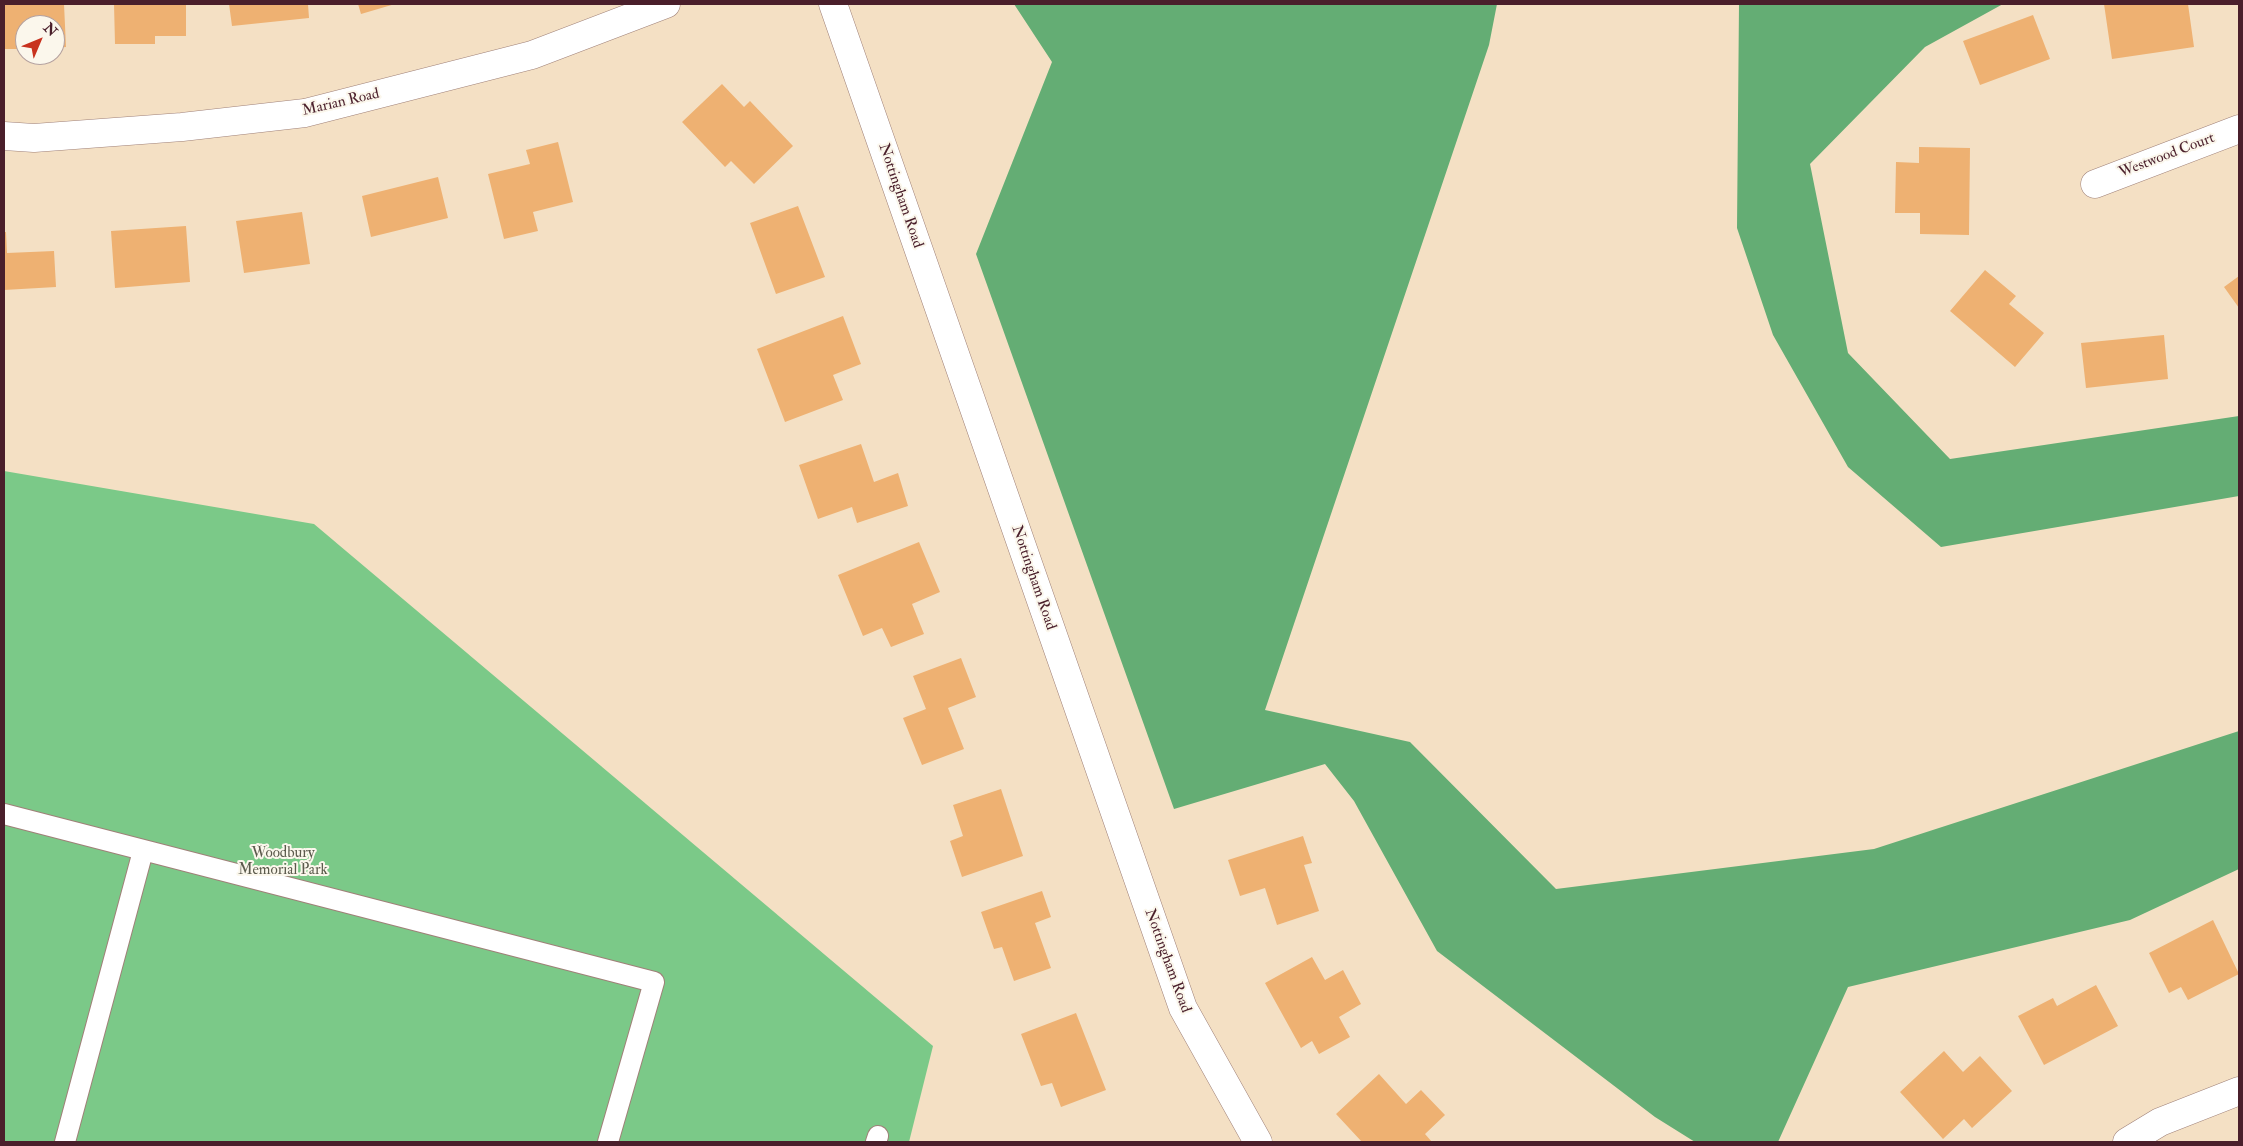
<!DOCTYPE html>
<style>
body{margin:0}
#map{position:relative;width:2243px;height:1146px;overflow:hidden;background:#f4e0c4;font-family:"IM FELL Double Pica",serif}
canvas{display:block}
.frame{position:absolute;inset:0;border:5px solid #4a1f2b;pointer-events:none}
.north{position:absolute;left:15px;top:15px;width:50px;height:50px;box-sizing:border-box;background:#fbf7ec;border:1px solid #b4a19f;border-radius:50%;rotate:45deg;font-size:14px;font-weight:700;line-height:20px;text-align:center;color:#4a1f2b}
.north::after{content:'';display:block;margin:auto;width:18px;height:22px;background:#c8321e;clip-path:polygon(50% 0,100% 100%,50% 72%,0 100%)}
</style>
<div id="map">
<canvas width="2243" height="1146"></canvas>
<div class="frame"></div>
<div class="north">N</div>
</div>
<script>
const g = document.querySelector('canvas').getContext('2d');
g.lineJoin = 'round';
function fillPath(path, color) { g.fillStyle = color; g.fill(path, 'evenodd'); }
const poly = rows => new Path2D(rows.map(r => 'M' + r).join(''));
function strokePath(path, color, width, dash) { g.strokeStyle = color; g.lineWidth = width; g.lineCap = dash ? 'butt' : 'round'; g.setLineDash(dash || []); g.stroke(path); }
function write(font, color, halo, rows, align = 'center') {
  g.font = font + ' "IM FELL Double Pica",serif'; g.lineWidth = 4; g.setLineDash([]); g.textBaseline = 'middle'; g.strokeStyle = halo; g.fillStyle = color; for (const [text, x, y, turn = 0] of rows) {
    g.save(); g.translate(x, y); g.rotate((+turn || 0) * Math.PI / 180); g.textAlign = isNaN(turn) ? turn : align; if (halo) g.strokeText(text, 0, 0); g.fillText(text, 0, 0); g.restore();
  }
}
const green = poly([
 [4,471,314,524,933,1046,909,1142,4,1142]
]);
const forest = poly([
 [1014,4,1497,4,1489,45,1265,710,1410,742,1556,889,1874,849,2239,731,2239,869,2130,920,1848,987,1778,1142,1695,1142,1655,1117,1437,951,1354,801,1325,764,1174,809,976,254,1052,62],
 [1739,4,2003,4,1925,47,1810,164,1848,353,1950,459,2239,416,2239,496,1941,547,1848,467,1773,335,1737,228]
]);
const building = poly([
 [4,4,64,4,66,47,55,48,55,25,25,25,25,49,4,49],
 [114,4,186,4,186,36,155,36,155,44,115,44],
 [229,4,308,4,309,18,232,26],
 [358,4,395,4,361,14],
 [2104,4,2188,4,2194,47,2112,59],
 [2033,15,2050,59,1980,85,1963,41],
 [722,84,744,107,750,101,793,146,754,184,731,161,725,167,682,122],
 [558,142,573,202,533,212,538,231,504,239,488,174,530,164,526,150],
 [1919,147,1970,148,1969,235,1920,234,1920,213,1895,213,1896,162,1919,163],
 [438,177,448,218,371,237,362,196],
 [798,206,825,277,776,294,750,223],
 [302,212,310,264,244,273,236,221],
 [186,226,190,282,115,288,111,231],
 [4,232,6,232,7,253,54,251,56,287,4,290],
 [1985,270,2016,296,2009,304,2044,333,2015,367,1950,311],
 [2239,276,2239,308,2224,287],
 [843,316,861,364,833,375,843,400,785,422,757,349],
 [2164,335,2168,379,2086,388,2081,343],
 [861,444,874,482,898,473,908,506,857,523,852,507,818,519,799,465],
 [919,542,940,592,912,604,924,634,891,647,882,628,863,636,838,575],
 [961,658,976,697,948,708,964,749,922,765,903,718,926,709,913,676],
 [1001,789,1023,856,962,877,950,841,963,836,953,805],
 [1303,836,1312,863,1304,865,1319,911,1277,925,1265,888,1240,896,1228,860],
 [1042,891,1051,917,1035,923,1051,968,1014,981,1002,947,994,949,981,912],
 [2213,920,2239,974,2188,1000,2181,987,2169,993,2149,953],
 [1312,957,1325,980,1343,970,1361,1004,1339,1017,1350,1037,1319,1054,1312,1041,1301,1048,1265,983],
 [2096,985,2118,1026,2044,1065,2018,1016,2053,998,2057,1006],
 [1076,1013,1106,1090,1061,1107,1052,1083,1041,1086,1021,1034],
 [1944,1051,1963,1072,1980,1056,2012,1091,1972,1128,1964,1119,1943,1139,1900,1092],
 [1379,1074,1406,1104,1421,1090,1445,1115,1425,1134,1432,1142,1362,1142,1336,1114]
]);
const lane = poly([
 [4,814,654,982,608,1142],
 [65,1142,143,851],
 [876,1142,878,1136]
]);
const street = poly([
 [833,4,1183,1008,1258,1142],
 [4,136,34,138,182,127,305,113,532,55,666,4],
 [2095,184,2239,129],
 [2127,1142,2160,1122,2239,1091]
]);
const streetNames = [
 ["Marian Road",341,103,-13],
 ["Westwood Court",2167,156,-21],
 ["Nottingham Road",900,196,71],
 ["Nottingham Road",1033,578,71],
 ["Nottingham Road",1167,961,70]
];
const parkNames = [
 ["Woodbury",283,854],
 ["Memorial Park",283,871]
];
fillPath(green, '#7bc988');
fillPath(forest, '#64ad74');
fillPath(building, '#eeb172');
strokePath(lane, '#9f8078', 22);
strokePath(street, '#9f8078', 29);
strokePath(lane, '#fff', 20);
strokePath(street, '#fff', 28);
write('15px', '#4a1f2b', '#fbf7ec', streetNames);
write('15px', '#5b5a4c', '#fbf7ec', parkNames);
</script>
